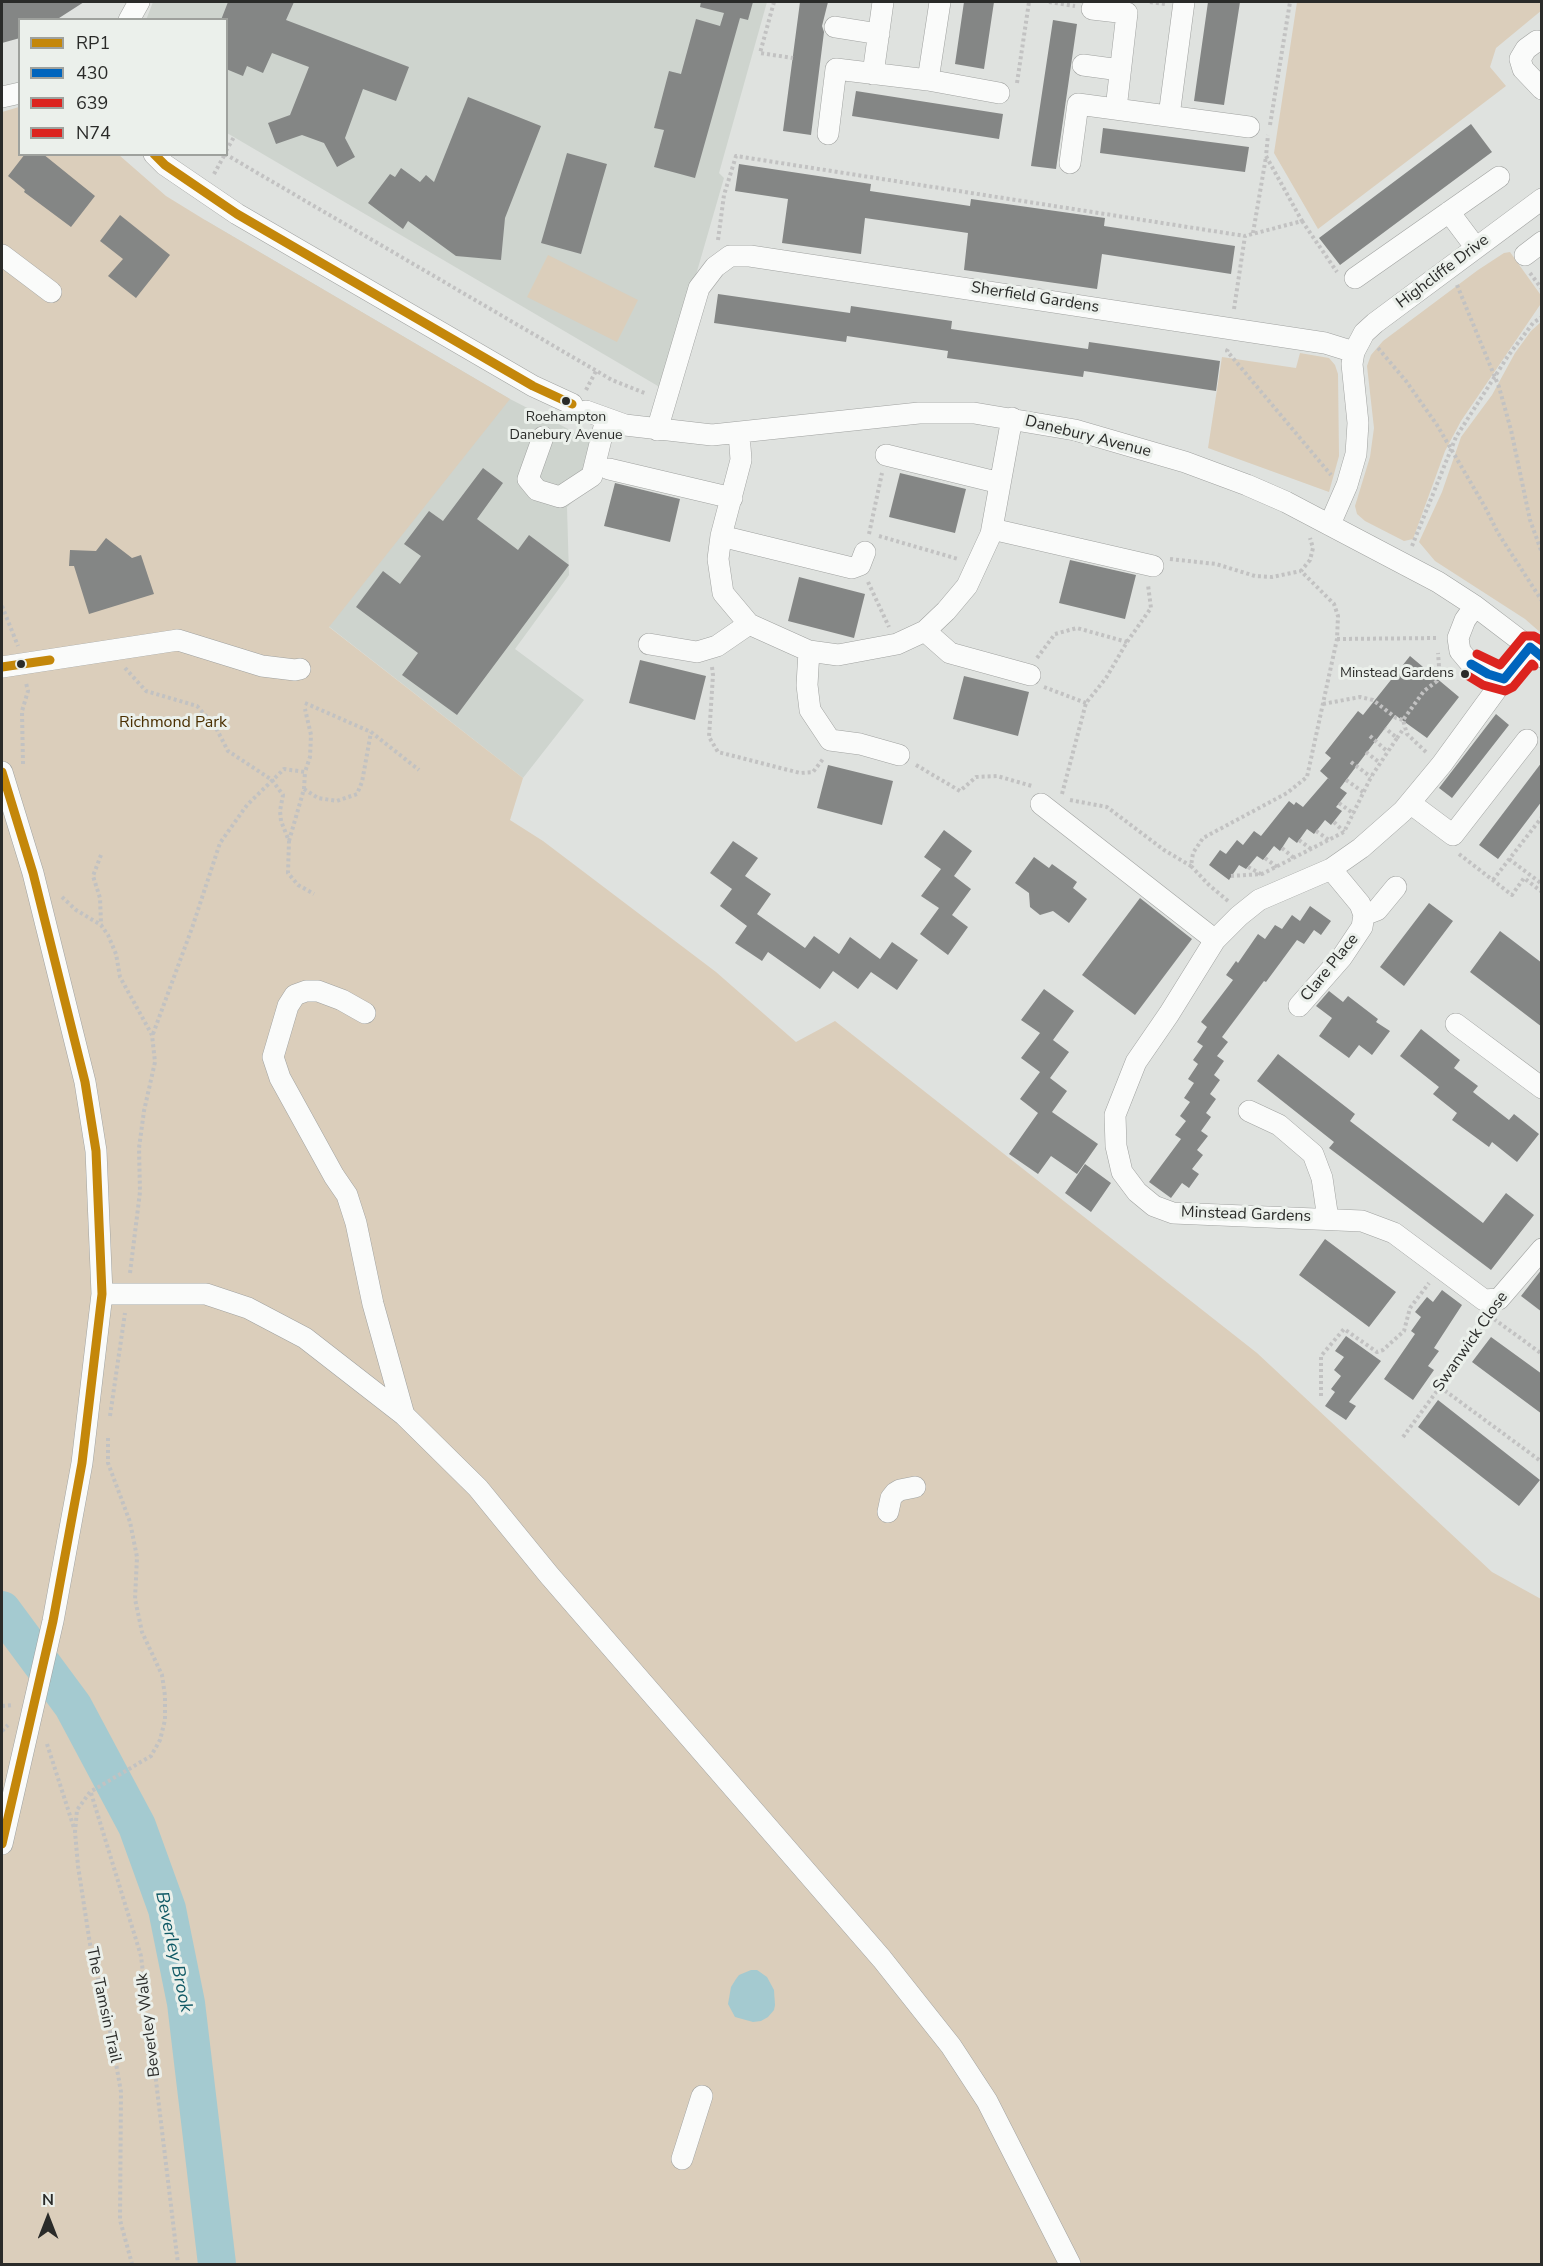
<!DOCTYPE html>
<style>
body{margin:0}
#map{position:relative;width:1543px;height:2266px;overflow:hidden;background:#dfe2df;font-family:"Nunito Sans",sans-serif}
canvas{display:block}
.frame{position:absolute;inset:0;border:3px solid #2a2b29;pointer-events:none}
.legend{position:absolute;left:18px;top:18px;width:210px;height:138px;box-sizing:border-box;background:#ebf0eb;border:2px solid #9ea19d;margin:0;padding:8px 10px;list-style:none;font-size:18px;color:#2a2b29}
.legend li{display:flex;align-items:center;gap:12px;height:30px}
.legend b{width:30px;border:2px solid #9ea19d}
.north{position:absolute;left:18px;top:2188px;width:60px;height:60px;-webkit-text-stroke:4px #ebf0eb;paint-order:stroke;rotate:0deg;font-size:16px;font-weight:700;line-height:24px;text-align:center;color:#2a2b29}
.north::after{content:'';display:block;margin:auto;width:21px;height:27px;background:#2a2b29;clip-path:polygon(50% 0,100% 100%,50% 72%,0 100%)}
</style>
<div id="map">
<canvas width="1543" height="2266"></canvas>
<div class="frame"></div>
<ul class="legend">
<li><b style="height:8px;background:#c4870a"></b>RP1</li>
<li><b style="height:8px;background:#0065bd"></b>430</li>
<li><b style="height:8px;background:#dc241f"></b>639</li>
<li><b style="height:8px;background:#dc241f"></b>N74</li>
</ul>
<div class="north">N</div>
</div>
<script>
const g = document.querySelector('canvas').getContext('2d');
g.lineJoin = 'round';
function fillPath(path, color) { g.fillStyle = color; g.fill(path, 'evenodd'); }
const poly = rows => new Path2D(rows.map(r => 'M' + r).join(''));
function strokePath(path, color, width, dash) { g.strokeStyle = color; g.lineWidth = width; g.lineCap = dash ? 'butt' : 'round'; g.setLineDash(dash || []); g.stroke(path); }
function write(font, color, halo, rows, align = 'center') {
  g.font = font + ' "Nunito Sans",sans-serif'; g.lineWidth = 6; g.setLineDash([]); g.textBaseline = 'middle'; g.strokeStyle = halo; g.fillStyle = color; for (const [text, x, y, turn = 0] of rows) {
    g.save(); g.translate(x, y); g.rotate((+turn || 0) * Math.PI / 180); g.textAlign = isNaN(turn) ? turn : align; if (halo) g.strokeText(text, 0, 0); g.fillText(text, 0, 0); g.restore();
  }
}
const built = poly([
 [153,2,767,2,719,173,724,178,663,389,227,133,226,20,146,20],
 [205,220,510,399,578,434,601,442,598,479,567,507,569,575,515,649,584,700,523,778,54,412,52,406]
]);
const green = poly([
 [1297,2,1541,2,1542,10,1496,48,1490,67,1506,86,1318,229,1274,153],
 [19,107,20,154,119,155,166,196,205,220,510,399,329,627,523,778,510,820,543,841,716,972,796,1042,835,1021,1257,1353,1492,1572,1541,1599,1542,2264,2,2264,2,112],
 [1510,252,1540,294,1540,305,1461,421,1445,451,1413,539,1404,541,1365,521,1357,514,1355,506,1370,457,1374,428,1367,366,1371,355,1383,341,1478,270,1504,253],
 [548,255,638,300,617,342,527,297],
 [1541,322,1541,633,1525,619,1435,561,1419,542,1442,492,1461,437,1492,395,1515,353,1531,331],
 [1300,353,1329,358,1335,365,1338,374,1339,456,1329,492,1208,448,1222,357,1296,368]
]);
const water = poly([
 [751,1970,757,1970,767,1977,774,1990,775,2005,774,2010,768,2017,761,2021,753,2022,735,2017,728,2004,731,1987,736,1979,739,1975]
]);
const river = poly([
 [2,1610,73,1706,137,1826,167,1909,186,2003,217,2264]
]);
const building = poly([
 [2,2,84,2,56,20,20,20,20,38,2,43],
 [228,2,294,2,286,20,409,67,396,101,363,89,345,138,355,157,337,167,324,143,302,135,276,144,268,123,290,115,309,67,272,53,263,73,247,66,243,76,226,69,226,20,221,20],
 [701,2,753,2,748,20,740,18,695,178,654,167,664,130,654,128,669,71,681,74,696,19,720,26,724,13,700,7],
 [800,2,828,2,822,26,824,32,811,135,783,131],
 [964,2,994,2,984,69,955,64],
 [1208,2,1240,2,1224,105,1194,101],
 [1053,20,1077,24,1056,169,1031,166],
 [856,91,1003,114,999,139,852,116],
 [468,97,541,126,505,218,501,260,456,256,408,221,403,229,368,203,390,174,395,177,401,168,420,182,426,175,434,182],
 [1471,124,1492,152,1340,265,1319,238],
 [1103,128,1249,147,1245,172,1100,153],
 [567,153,607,164,581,254,541,243],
 [25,154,43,154,95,196,71,227,24,192,25,190,8,176],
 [739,164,871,184,870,191,970,206,971,199,1105,218,1104,226,1235,246,1231,274,1102,254,1097,289,964,270,968,233,865,218,861,254,782,243,788,199,735,191],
 [120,215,170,255,136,298,108,276,123,259,100,241],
 [718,294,850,313,851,306,952,321,951,329,1088,349,1089,342,1220,361,1216,391,1084,371,1083,377,947,358,948,351,847,336,846,342,714,323],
 [483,468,503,483,477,519,518,550,529,535,569,565,457,715,402,675,418,653,356,607,383,571,400,584,421,556,404,544,429,511,443,521],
 [900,473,966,489,955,533,889,517],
 [615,483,680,499,670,542,604,526],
 [106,538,132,558,141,555,154,594,89,614,74,566,69,566,70,550,96,551],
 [1070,560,1136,575,1125,619,1059,603],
 [799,577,865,594,854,638,788,621],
 [1410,656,1459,697,1427,738,1395,715,1340,788,1347,793,1336,807,1342,811,1331,825,1325,820,1314,834,1307,829,1297,843,1289,837,1280,851,1274,846,1263,860,1257,856,1246,869,1239,865,1229,880,1209,865,1220,850,1226,854,1237,840,1243,845,1254,831,1261,836,1289,801,1294,805,1296,802,1303,807,1328,778,1330,780,1320,771,1331,758,1325,753,1358,711,1363,715],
 [640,660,706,676,695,720,629,703],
 [964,676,1029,692,1018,736,953,719],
 [1496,714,1509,725,1452,798,1439,788],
 [1542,762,1542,801,1498,859,1479,845],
 [828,765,893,781,882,825,817,808],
 [944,830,972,851,954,876,971,889,952,915,968,927,948,955,920,934,939,908,921,896,941,869,924,857],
 [733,841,758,858,745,876,771,894,757,914,805,948,814,936,839,954,850,937,880,959,892,942,918,960,897,990,871,972,858,989,833,971,820,989,768,952,762,961,735,943,747,926,720,906,732,889,710,873],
 [1034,857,1049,868,1052,864,1077,882,1073,888,1087,899,1069,923,1053,911,1040,915,1030,907,1029,893,1015,883],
 [1140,898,1192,939,1135,1015,1082,975],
 [1429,903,1453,921,1404,986,1380,967],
 [1310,906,1331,921,1321,935,1314,930,1304,944,1297,940,1266,982,1264,981,1222,1037,1228,1042,1217,1056,1224,1061,1214,1075,1220,1080,1210,1094,1216,1099,1206,1113,1211,1117,1201,1131,1208,1136,1197,1150,1203,1155,1192,1169,1199,1174,1189,1188,1182,1183,1171,1198,1149,1182,1181,1139,1175,1135,1186,1121,1180,1116,1190,1102,1184,1098,1194,1083,1188,1079,1198,1064,1193,1060,1203,1046,1197,1042,1207,1027,1201,1022,1233,980,1226,975,1236,961,1238,963,1258,934,1265,939,1275,925,1282,929,1292,915,1300,921],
 [1500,931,1542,963,1542,1027,1470,972],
 [1044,989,1074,1011,1053,1040,1069,1052,1050,1078,1067,1091,1052,1112,1098,1144,1077,1174,1051,1156,1038,1174,1009,1154,1038,1113,1020,1099,1040,1072,1021,1058,1040,1033,1021,1020],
 [1329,991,1343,1002,1348,996,1378,1019,1376,1022,1390,1031,1372,1055,1359,1045,1349,1058,1319,1036,1332,1018,1316,1006],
 [1421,1029,1460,1060,1454,1068,1478,1086,1473,1092,1509,1120,1514,1114,1539,1134,1517,1162,1492,1142,1489,1147,1452,1120,1457,1113,1433,1094,1439,1087,1400,1056],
 [1278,1054,1355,1114,1350,1121,1483,1223,1506,1193,1534,1215,1491,1270,1329,1148,1334,1142,1257,1081],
 [1085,1164,1111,1183,1091,1212,1065,1193],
 [1325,1239,1396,1292,1369,1327,1299,1275],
 [1542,1269,1542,1312,1521,1296],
 [1442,1290,1462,1305,1434,1348,1439,1351,1428,1366,1434,1370,1413,1400,1384,1379,1415,1334,1411,1331,1421,1317,1415,1312,1427,1297,1433,1302],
 [1346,1336,1381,1361,1349,1402,1356,1406,1346,1420,1325,1406,1335,1392,1331,1389,1341,1376,1334,1370,1344,1357,1335,1351],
 [1491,1337,1542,1374,1542,1414,1472,1362],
 [1438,1400,1540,1480,1519,1506,1418,1427]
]);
const path = poly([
 [774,2,760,53,793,58],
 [1049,2,1075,6],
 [1150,2,1165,4],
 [1017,83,1029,2],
 [1270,125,1290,2],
 [226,151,234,137],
 [225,154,612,380,647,394],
 [214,174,225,154],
 [1302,221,1337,272],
 [1253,233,1266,157],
 [718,240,724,195,736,156,1245,236],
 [1530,273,1542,289],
 [1457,285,1499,387,1511,430,1530,520,1542,553],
 [1234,309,1245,236,1302,221,1266,156,1268,135],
 [1378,348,1406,381,1437,425,1485,507,1498,533,1542,601],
 [1228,349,1227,351,1331,475],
 [586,390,596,371],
 [869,534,882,473],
 [879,536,958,559],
 [1412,546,1456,437,1508,356,1533,323,1542,317],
 [1170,559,1216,564,1255,576,1272,577,1301,571],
 [868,582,889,627],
 [2,606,18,646],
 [1337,639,1439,638],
 [1037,658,1055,634,1077,628,1127,642],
 [712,667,713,675,709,737,718,752,800,773,813,772,823,759],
 [125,668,146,691,197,706,215,726,228,751,272,780,283,795,280,811,281,821,289,841,288,873,298,885,314,894],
 [1044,687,1086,703],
 [305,703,371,732,419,770],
 [1323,704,1360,697,1373,700,1396,718,1403,720],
 [1370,736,1388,752],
 [1397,738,1404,728],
 [1366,752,1380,763],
 [1426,752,1407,734,1403,720,1424,691,1437,681,1439,666,1438,653],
 [1351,762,1371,777],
 [23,764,22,711,28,691,26,683],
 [916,765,960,791,976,777,997,776,1032,786],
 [1346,780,1363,792],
 [304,789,318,798,337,801,357,794,362,782,371,732],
 [1062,794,1086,703,1106,678,1127,642,1151,608,1148,585],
 [1070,800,1107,807,1164,850,1191,866],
 [1339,803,1354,814],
 [1334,822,1344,832],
 [1316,831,1329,840],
 [1299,840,1311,849],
 [289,841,304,789,305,772],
 [1282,848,1294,858],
 [1459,854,1512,895,1524,878,1542,892],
 [101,855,93,876,100,898,101,924],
 [1265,858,1277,867],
 [1509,859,1542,884],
 [1248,867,1261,874],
 [1231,876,1262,874,1344,832,1371,777,1397,738,1385,728],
 [1493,880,1542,817],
 [62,897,76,910,101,925,108,935,116,954,120,977,152,1035,155,1062,144,1111,139,1148,140,1192,130,1273],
 [1228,901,1209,885,1191,866,1193,853,1203,838,1287,793,1307,777,1337,639,1338,616,1334,604,1301,571,1310,560,1313,548,1310,538],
 [153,1034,192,928,220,843,247,805,284,769,305,772,310,757,311,735,305,709],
 [1494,1319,1542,1354],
 [1440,1387,1542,1462],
 [1321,1396,1321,1356,1344,1329,1377,1352,1383,1350,1404,1331,1410,1308,1429,1283],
 [110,1416,125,1313],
 [1403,1437,1490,1319],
 [108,1438,108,1463,130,1522,137,1557,135,1599,142,1632,162,1675,165,1696,165,1720,160,1740,151,1756,90,1792,77,1810,75,1832,78,1866,90,1944,111,2035,121,2092,120,2220,132,2264],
 [2,1706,13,1705],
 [2,1731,8,1725],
 [47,1744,74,1828],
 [91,1793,141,1956,178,2264]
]);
const minor = poly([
 [1092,9,1127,13,1116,109],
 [129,20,139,2],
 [835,27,879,34],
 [1542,42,1537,41,1526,49,1520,59,1523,69,1542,89],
 [1083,65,1120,70],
 [873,74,883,2],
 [928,80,940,2],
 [2,97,20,93],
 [1169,116,1184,2],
 [828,134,836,69,928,80,999,93],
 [154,154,165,165,237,214,533,386,572,404],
 [1070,163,1078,104,1249,127],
 [1449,212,1476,248],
 [2,255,51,292],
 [1525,255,1542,242],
 [1355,278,1499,177],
 [1354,352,1364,333,1375,323,1542,199],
 [586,411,625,425,712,435,919,413,974,413,1075,430,1185,462,1247,485,1286,502,1438,582,1475,606,1542,657],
 [657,430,699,288,715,267,730,256,750,256,1325,343,1354,352,1352,364,1358,423,1356,454,1347,485,1330,524],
 [739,433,741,460,721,536,718,559,723,593,749,624,809,651,838,655,897,644,925,631,946,611,967,586,991,534,1012,418],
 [543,437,528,479,537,490,560,497,592,476,606,419],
 [886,455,1000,483],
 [609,469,732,498],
 [992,529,1153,566],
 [721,536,852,568,860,565,865,552],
 [1475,606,1465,620,1458,638,1460,651,1471,664,1488,674,1504,679],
 [925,631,950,653,1030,675],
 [649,644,697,652,717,646,749,624],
 [1530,647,1504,679,1442,764,1403,811,1361,848,1331,869,1259,900,1239,916,1215,940,1169,1014,1136,1062,1115,1115,1116,1146,1122,1172,1137,1192,1154,1206,1173,1213,1362,1221,1394,1233,1484,1300,1499,1299,1542,1249],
 [809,651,807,685,810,710,830,740,860,744,899,755],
 [2,667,178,640,262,666,295,670,300,669],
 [2,772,33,873,85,1082,96,1151,102,1294,82,1463,53,1621,2,1844],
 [1410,803,1453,835,1527,740],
 [1041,804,1215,940],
 [1364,915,1377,910,1396,887],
 [1299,1006,1342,957,1362,927,1364,915,1360,904,1331,869],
 [365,1013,342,1000,318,991,306,991,295,995,288,1006,273,1057,280,1078,334,1176,347,1195,356,1223,373,1304,404,1415],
 [1456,1024,1542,1088],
 [1249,1111,1279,1125,1313,1154,1322,1178,1328,1219],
 [102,1294,206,1294,248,1308,305,1338,404,1415,478,1488,549,1575,882,1959,951,2046,987,2101,1070,2264],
 [888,1512,891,1498,895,1493,900,1490,915,1487],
 [682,2159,702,2096]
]);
const bus1 = poly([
 [154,154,165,165,237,214,533,386,572,404],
 [2,667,50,660],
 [2,772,33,873,85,1082,96,1151,102,1294,82,1463,53,1621,2,1844]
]);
const bus2 = poly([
 [1471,664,1488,674,1504,679,1530,647,1542,657]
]);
const bus3 = poly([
 [1465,674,1483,685,1505,691,1513,687,1532,664,1534,666]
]);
const bus4 = poly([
 [1477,654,1500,665,1524,636,1534,636,1542,641]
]);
const markers = [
 [566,401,5,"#2a2b29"],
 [21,664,5,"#2a2b29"],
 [1465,674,5,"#2a2b29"]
];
const busNames = [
 ["Roehampton",566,418],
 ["Danebury Avenue",566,436],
 ["Minstead Gardens",1454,674,"right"]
];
const streetNames = [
 ["Highcliffe Drive",1443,272,-37],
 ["Sherfield Gardens",1035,298,9],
 ["Danebury Avenue",1088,437,14],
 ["Clare Place",1330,968,-51],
 ["Minstead Gardens",1246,1215,2],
 ["Swanwick Close",1471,1342,-55],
 ["The Tamsin Trail",103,2005,78],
 ["Beverley Walk",149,2025,-97]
];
const parkNames = [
 ["Richmond Park",173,723]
];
const waterNames = [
 ["Beverley Brook",173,1952,78]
];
fillPath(built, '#ced4ce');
fillPath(green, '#dbcebb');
fillPath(water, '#a4cad0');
strokePath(river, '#a4cad0', 38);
fillPath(building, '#848685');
strokePath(minor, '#a0a2a0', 22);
strokePath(path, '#c2c2c2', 4, [3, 3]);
strokePath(minor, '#fafbfa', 21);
strokePath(bus1, '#c4870a', 9);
strokePath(bus2, '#0065bd', 9);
strokePath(bus3, '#dc241f', 9);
strokePath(bus4, '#dc241f', 9);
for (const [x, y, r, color] of markers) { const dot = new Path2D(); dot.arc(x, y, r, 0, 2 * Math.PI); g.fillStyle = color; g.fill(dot); strokePath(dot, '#ebf0eb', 2); }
write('14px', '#2a2b29', '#ebf0eb', busNames);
write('16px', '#2a2b29', '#ebf0eb', streetNames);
write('16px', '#4a2f01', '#ebf0eb', parkNames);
write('italic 18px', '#0f5965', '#ebf0eb', waterNames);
</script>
